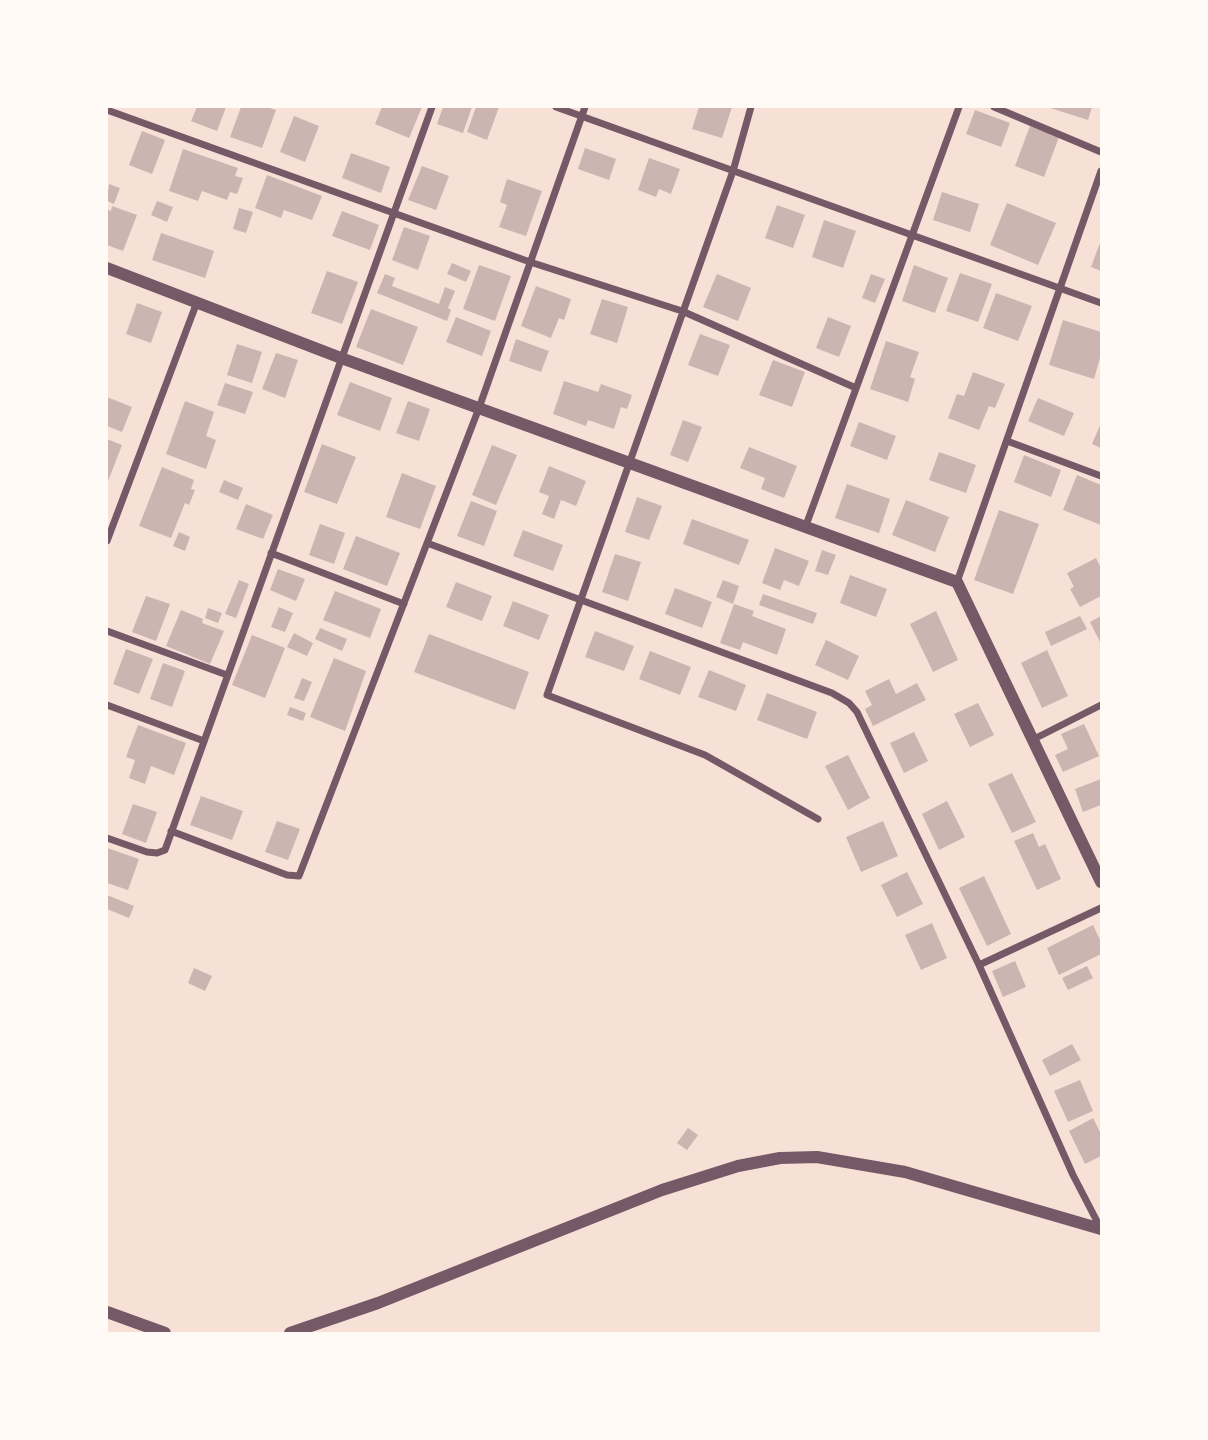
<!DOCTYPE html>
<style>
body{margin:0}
#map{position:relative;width:1208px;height:1440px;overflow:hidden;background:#f7e1d7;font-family:Rubik,sans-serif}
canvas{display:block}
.frame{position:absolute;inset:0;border:108px solid #fffaf5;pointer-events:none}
</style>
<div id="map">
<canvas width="1208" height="1440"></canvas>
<div class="frame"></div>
</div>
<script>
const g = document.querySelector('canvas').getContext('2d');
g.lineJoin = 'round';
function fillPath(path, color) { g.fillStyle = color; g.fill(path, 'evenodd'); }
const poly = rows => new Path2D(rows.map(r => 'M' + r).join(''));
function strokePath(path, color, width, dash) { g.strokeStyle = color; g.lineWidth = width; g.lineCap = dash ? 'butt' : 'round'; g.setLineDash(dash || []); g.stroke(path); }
const building = poly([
 [197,107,226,107,217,131,191,121],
 [241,107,266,107,276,110,262,148,230,137],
 [382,107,422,107,409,138,375,124],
 [443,107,472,107,463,133,437,124],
 [476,107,499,107,487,140,467,132],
 [699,107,732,107,722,138,692,129],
 [1047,107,1092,107,1088,120],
 [975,110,1010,123,1001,147,966,134],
 [294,116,319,126,305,162,280,152],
 [1030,126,1059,137,1044,177,1015,166],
 [142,131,165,140,152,174,129,165],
 [585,148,616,159,609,180,578,169],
 [183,149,238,168,235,176,243,178,237,194,230,192,227,200,202,191,198,201,169,191],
 [351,153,390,167,381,193,342,178],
 [649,158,680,169,671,194,659,189,656,197,638,190],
 [422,166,449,176,436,210,408,200],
 [267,175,322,196,312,220,284,210,281,218,255,208],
 [507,179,542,191,526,236,499,227,507,205,500,202],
 [109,184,120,188,114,204,107,201],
 [942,192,979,204,970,232,933,220],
 [157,201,173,207,167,222,151,215],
 [1007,203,1056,223,1038,265,990,245],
 [777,205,805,215,793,248,765,238],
 [112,206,137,215,123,251,107,245,107,209,111,211],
 [239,208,253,212,246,233,233,229],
 [342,211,379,225,370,250,332,236],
 [824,220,856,231,843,268,812,257],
 [404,227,430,236,418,270,392,260],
 [161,233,214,251,205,278,152,260],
 [1101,240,1101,271,1091,267],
 [452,263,471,271,466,282,447,274],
 [479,265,511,276,495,321,463,309],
 [914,265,948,278,935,313,902,301],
 [327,271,358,282,342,324,311,313],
 [960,273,992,284,978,322,946,311],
 [385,274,395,278,392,286,439,304,445,287,455,291,448,308,451,310,447,321,377,293],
 [717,274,751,288,738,321,703,307],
 [871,274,885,279,875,303,862,298],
 [536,286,571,299,564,320,559,318,551,338,521,326],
 [996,293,1032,306,1018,341,983,328],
 [602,299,628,307,617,343,590,334],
 [137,303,162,312,151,343,126,334],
 [371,309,418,327,403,365,356,347],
 [456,317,491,331,482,356,446,342],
 [828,317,851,326,839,357,816,348],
 [1063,320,1101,332,1101,354,1094,379,1049,365],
 [700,334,730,345,718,376,688,365],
 [516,339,549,351,541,372,509,361],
 [886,341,919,352,910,377,915,379,908,402,870,389],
 [237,344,262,352,252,383,227,375],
 [276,353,298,360,285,398,262,389],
 [773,360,805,372,792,407,759,395],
 [973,372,1005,384,995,408,989,406,979,430,948,418,957,394,964,396],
 [564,381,598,392,601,384,632,395,627,409,621,407,614,429,588,420,586,426,553,414],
 [350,382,392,398,380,431,337,415],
 [225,383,253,392,245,414,217,405],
 [107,397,132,407,122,432,107,426],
 [1038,398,1074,413,1064,436,1028,421],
 [185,401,214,412,206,436,216,440,206,469,166,454],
 [408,401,430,409,419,441,396,433],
 [683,420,702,427,688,462,670,455],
 [859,422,896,436,887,460,850,446],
 [1101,423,1101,448,1092,444],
 [107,439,122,445,107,484],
 [322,444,356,457,337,504,304,492],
 [492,445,517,455,496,505,472,495],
 [749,447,797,466,784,498,761,489,765,478,740,468],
 [939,452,976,465,966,493,929,480],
 [1024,455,1061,470,1051,497,1014,482],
 [549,466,586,481,576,506,561,500,554,519,542,514,549,496,539,492],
 [162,467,194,480,191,489,195,490,189,505,185,503,171,538,139,526],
 [402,473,436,486,420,529,386,517],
 [1077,475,1101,485,1101,525,1063,510],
 [224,480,243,488,238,500,219,492],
 [847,484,890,499,879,533,835,518],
 [637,497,662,506,649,540,625,532],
 [906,500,949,517,935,552,892,535],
 [471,501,497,511,484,546,457,536],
 [246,504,273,515,263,539,236,529],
 [999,510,1039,524,1013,594,974,580],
 [692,519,749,540,739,565,683,544],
 [320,524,345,533,334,564,309,555],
 [523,530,563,545,553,571,513,556],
 [179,532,190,537,185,551,173,546],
 [356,536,400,553,387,586,343,569],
 [775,548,809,561,799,586,784,580,780,590,762,583],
 [822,550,836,555,828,575,815,571],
 [615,554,641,562,628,601,602,592],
 [1096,558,1101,568,1101,596,1080,607,1070,589,1074,587,1067,573],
 [278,569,305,579,296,601,270,590],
 [850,575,887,589,876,617,840,603],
 [239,580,249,584,236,618,225,614],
 [723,580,739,586,733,604,716,597],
 [456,582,492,596,482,621,446,607],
 [675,588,712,602,702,628,665,614],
 [335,591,381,609,370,638,323,620],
 [763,594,817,613,813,624,759,605],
 [146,596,170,604,156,641,132,632],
 [513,601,549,615,539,640,503,626],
 [734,604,754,611,752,616,786,629,777,655,743,642,740,650,720,643],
 [279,607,293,613,285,632,271,627],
 [208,608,222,613,218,623,205,618],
 [181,610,203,619,202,623,224,631,210,664,166,646],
 [936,611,958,660,933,672,910,624],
 [1080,616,1087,629,1051,646,1045,632],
 [1101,616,1101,644,1090,622],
 [320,628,347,639,342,651,315,639],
 [595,631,634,646,624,671,585,657],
 [294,633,313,643,307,656,287,647],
 [429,634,529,672,515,710,414,672],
 [252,635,285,648,265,698,232,685],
 [826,640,859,656,848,680,815,665],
 [126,649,153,659,139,694,113,684],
 [1047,650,1068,696,1042,708,1021,663],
 [650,651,691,667,680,695,639,679],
 [334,658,366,671,345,731,310,717],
 [163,663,185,671,172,707,150,699],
 [709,670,746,685,736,711,698,697],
 [302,678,312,682,304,701,294,698],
 [889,679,896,694,917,683,926,700,873,726,865,709,872,705,865,691],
 [767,693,817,712,807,739,757,720],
 [978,703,994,735,970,747,954,714],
 [290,707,306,713,303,721,287,715],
 [1084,724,1099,756,1063,772,1055,755,1068,749,1061,734],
 [138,725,186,743,174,775,151,766,145,784,129,778,135,760,126,757],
 [914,732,928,761,904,773,890,743],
 [848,755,870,798,848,810,825,766],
 [1012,773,1036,822,1012,833,988,784],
 [1101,779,1101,805,1083,812,1075,789],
 [201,796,243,811,232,840,190,825],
 [947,801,965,837,939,850,922,814],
 [133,804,157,812,146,843,122,834],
 [277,821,300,829,288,860,265,852],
 [883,821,898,856,861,872,846,837],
 [1033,833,1039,847,1045,844,1061,879,1037,890,1014,841],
 [107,848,139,859,128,890,107,883],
 [907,872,923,904,897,917,881,885],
 [984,876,1011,934,987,946,959,888],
 [107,895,134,906,129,918,107,909],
 [932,923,947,958,921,970,905,935],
 [1093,925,1101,942,1101,954,1059,975,1047,948],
 [1015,961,1026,987,1003,997,992,971],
 [1087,966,1093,978,1068,990,1062,978],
 [194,968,212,976,205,991,188,983],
 [1072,1044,1081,1060,1050,1076,1042,1060],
 [1080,1080,1093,1111,1068,1122,1054,1091],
 [1093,1118,1101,1134,1101,1156,1085,1164,1069,1131],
 [688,1128,698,1135,687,1150,677,1143]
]);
const minor = poly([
 [556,107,1101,303],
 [751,107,733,171,547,695,705,755,818,819],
 [994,107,1101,152],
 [107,110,530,262,682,311,856,388],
 [1007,441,1101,476],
 [805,528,959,107],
 [107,541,197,302],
 [427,543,832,693,849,703,857,712,979,965,1073,1175,1101,1229],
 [271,553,404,604],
 [957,582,1101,171],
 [107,631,227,675],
 [107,705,204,741],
 [1032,740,1101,705],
 [171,831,287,875,299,876,479,408,585,107],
 [107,838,147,852,157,853,165,850,432,107],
 [979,965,1101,908]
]);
const tertiary = poly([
 [107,268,341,358,957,582,1101,882],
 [107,1312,165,1333],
 [290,1333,378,1303,662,1190,738,1166,780,1158,817,1157,905,1172,1101,1229]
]);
fillPath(building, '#ccb4b1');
strokePath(minor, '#755966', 7);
strokePath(tertiary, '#755966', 12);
</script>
